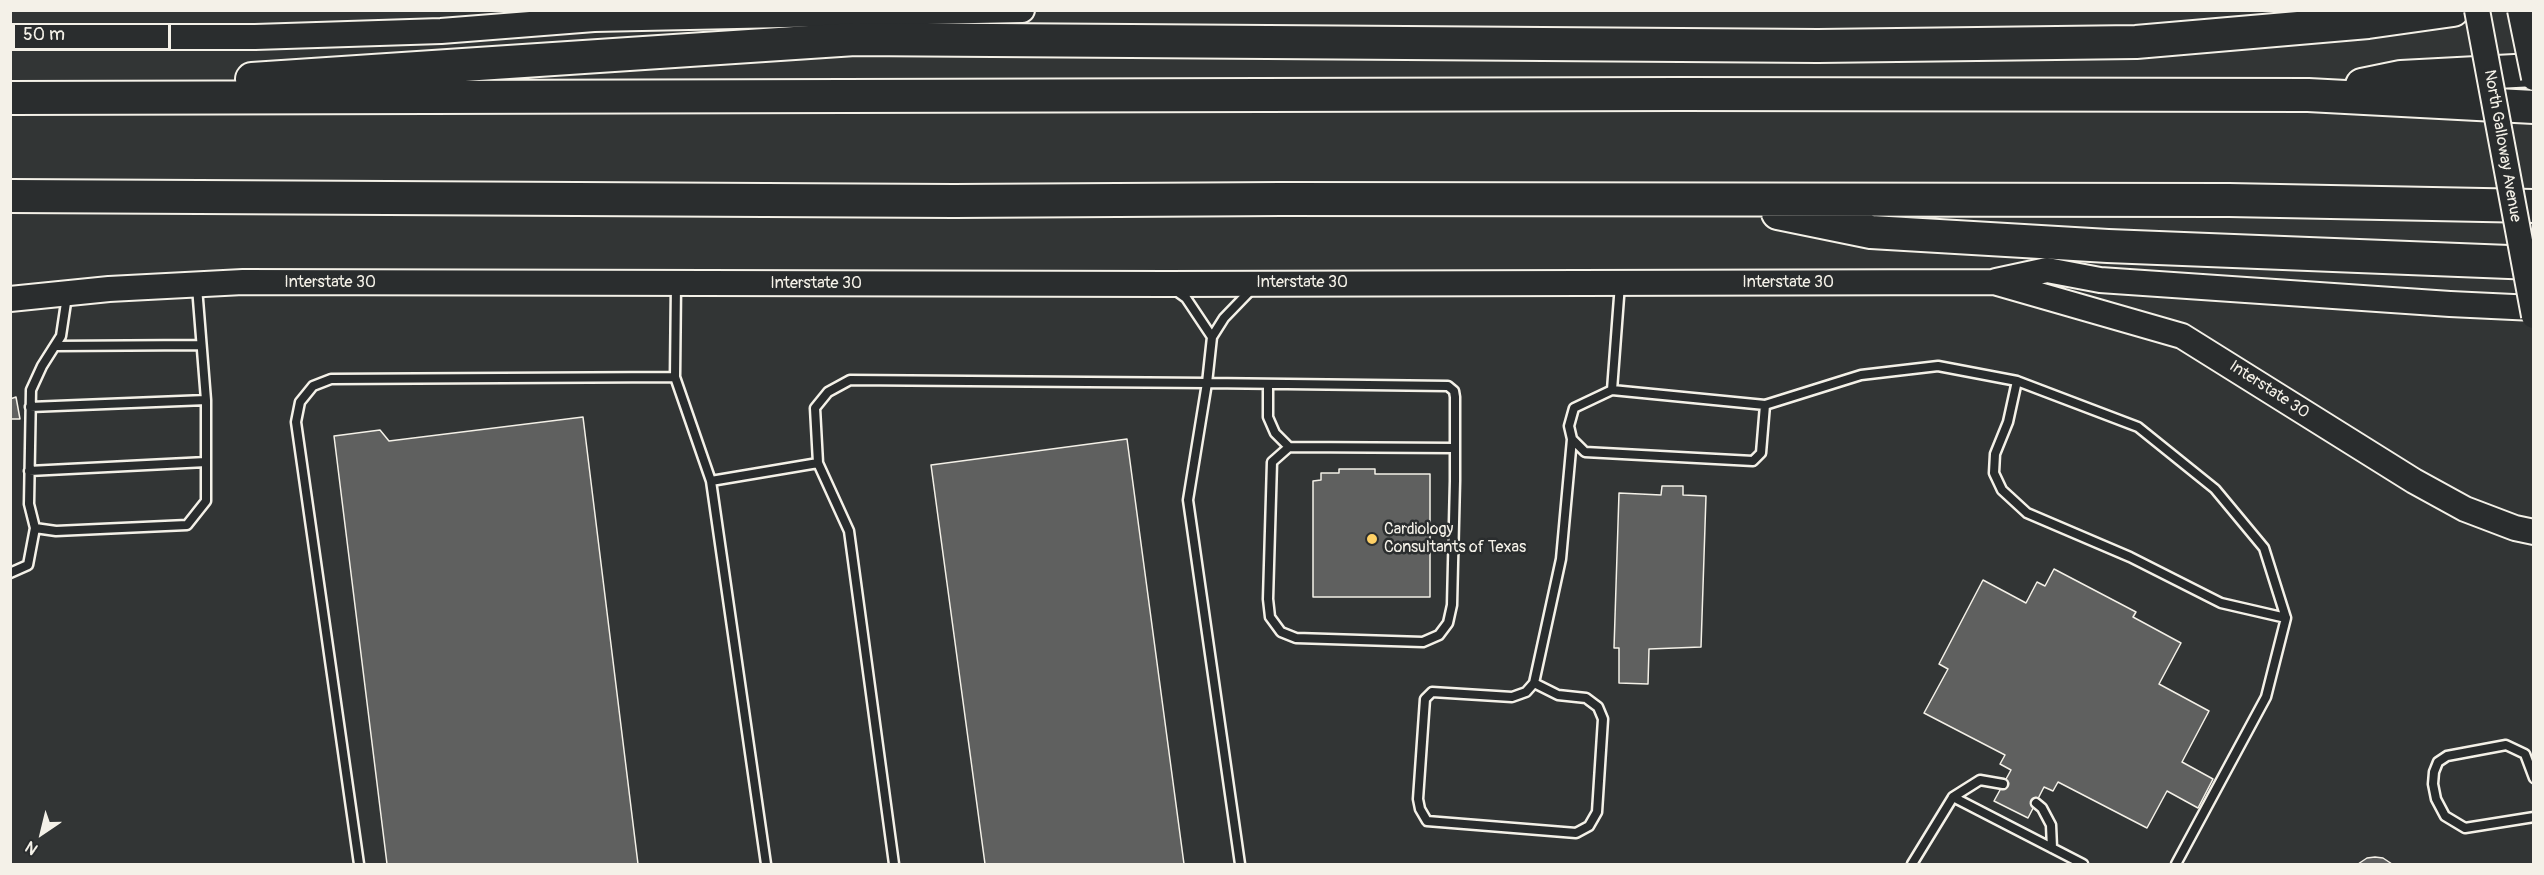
<!DOCTYPE html>
<style>
body{margin:0}
#map{position:relative;width:2544px;height:875px;overflow:hidden;background:#323535;font-family:Pangolin,sans-serif}
canvas{display:block}
.frame{position:absolute;inset:0;border:12px solid #f4f1e8;pointer-events:none}
.north{position:absolute;left:12px;top:803px;width:60px;height:60px;-webkit-text-stroke:4px #2a2d2e;paint-order:stroke;rotate:215deg;font-size:16px;font-weight:700;line-height:24px;text-align:center;color:#f4f1e8}
.north::after{content:'';display:block;margin:auto;width:21px;height:27px;background:#f4f1e8;clip-path:polygon(50% 0,100% 100%,50% 72%,0 100%)}
.scale{position:absolute;left:12px;top:24px;width:159px;height:27px;box-sizing:border-box;border:3px solid #f4f1e8;border-top:0;padding-left:8px;font-size:18px;line-height:21px;white-space:nowrap;color:#f4f1e8;-webkit-text-stroke:4px #2a2d2e;paint-order:stroke}
</style>
<div id="map">
<canvas width="2544" height="875"></canvas>
<div class="frame"></div>
<div class="north">N</div>
<div class="scale">50 m</div>
</div>
<script>
const g = document.querySelector('canvas').getContext('2d');
g.lineJoin = 'round';
function fillPath(path, color) { g.fillStyle = color; g.fill(path, 'evenodd'); }
const poly = rows => new Path2D(rows.map(r => 'M' + r).join(''));
function strokePath(path, color, width, dash) { g.strokeStyle = color; g.lineWidth = width; g.lineCap = dash ? 'butt' : 'round'; g.setLineDash(dash || []); g.stroke(path); }
function write(font, color, halo, rows, align = 'center') {
  g.font = font + ' Pangolin,sans-serif'; g.lineWidth = 5; g.setLineDash([]); g.textBaseline = 'middle'; g.strokeStyle = halo; g.fillStyle = color; for (const [text, x, y, turn = 0] of rows) {
    g.save(); g.translate(x, y); g.rotate((+turn || 0) * Math.PI / 180); g.textAlign = isNaN(turn) ? turn : align; if (halo) g.strokeText(text, 0, 0); g.fillText(text, 0, 0); g.restore();
  }
}
const building = poly([
 [16,397,20,419,10,419,10,399,16,397],
 [583,417,638,864,387,864,334,436,380,430,389,441,583,417],
 [1127,439,1184,864,985,864,931,465,1127,439],
 [1339,469,1375,469,1375,474,1430,474,1430,597,1313,597,1313,481,1321,480,1321,473,1339,473,1339,469],
 [1662,486,1683,486,1683,495,1706,496,1701,647,1649,649,1648,684,1619,683,1619,648,1614,648,1619,493,1661,495,1662,486],
 [2054,569,2136,612,2133,617,2181,643,2159,684,2209,711,2182,762,2213,779,2198,808,2167,791,2147,828,2058,782,2053,791,2044,787,2028,818,1994,801,2011,770,2000,764,2005,755,1924,713,1948,669,1939,664,1983,580,2026,603,2037,582,2045,586,2054,569],
 [2375,857,2383,858,2392,864,2358,864,2367,858,2375,857]
]);
const service = poly([
 [676,284,675,377,711,481,766,864],
 [1620,284,1612,390,1765,405,1861,375,1938,366,2017,381,2138,427,2215,489,2264,548,2286,618,2266,697,2176,864],
 [1175,290,1186,298,1212,337],
 [1251,290,1224,318,1212,337,1207,383,1448,386,1454,391,1455,397,1455,481,1452,605,1448,623,1439,635,1423,642,1296,638,1281,632,1270,617,1268,599,1272,462,1289,447,1455,448],
 [67,296,61,336,42,366,31,390,29,504,35,528,56,531,187,525,206,501,206,400,197,287],
 [55,346,201,345],
 [2017,381,2008,422,1995,454,1994,473,2002,490,2027,513,2130,557,2221,603,2286,618],
 [1268,385,1268,417,1275,433,1289,447],
 [1612,390,1574,408,1569,426,1572,439,1585,452,1753,461,1761,453,1765,405],
 [30,407,206,400],
 [29,471,206,462],
 [711,481,818,463],
 [10,573,28,565,35,528],
 [1534,683,1558,695,1586,698,1598,707,1603,719,1597,812,1589,826,1576,833,1427,821,1420,809,1418,799,1425,699,1432,692,1512,697,1526,692,1534,683,1561,559,1572,439],
 [2534,778,2525,754,2506,745,2447,756,2438,762,2434,772,2433,784,2436,799,2445,816,2465,828,2534,817],
 [1953,797,1980,780,2003,784],
 [2036,803,2042,808,2051,825,2052,848],
 [359,864,296,422,300,402,313,386,331,379,675,377],
 [894,864,849,531,818,463,815,408,828,392,850,380,1207,383,1188,500,1240,864],
 [1912,864,1953,797,2083,864]
]);
const secondary = poly([
 [10,37,255,37,441,31,594,19,1022,10],
 [1996,281,2047,270,2100,280,2450,304,2534,308],
 [10,299,109,289,243,282,1167,284,1994,282,2182,336,2414,481,2465,509,2515,528,2534,532]
]);
const motorway = poly([
 [252,79,855,39,1818,46,2136,42,2368,22,2453,10],
 [2362,85,2401,77,2534,70],
 [10,98,1681,94,2308,95,2534,107],
 [10,196,954,201,1281,199,2229,200,2534,206],
 [1778,213,1871,232,2108,246,2534,263]
]);
const secondaryBridge = poly([
 [2477,10,2534,316],
 [2520,10,2534,78]
]);
const markers = [
 [1372,539,6,"#ffd166"]
];
const streetNames = [
 ["North Galloway Avenue",2502,146,80],
 ["Interstate 30",330,283],
 ["Interstate 30",1302,283],
 ["Interstate 30",1788,283],
 ["Interstate 30",816,284],
 ["Interstate 30",2269,390,33]
];
const poiNames = [
 ["Cardiology",1384,530],
 ["Consultants of Texas",1384,548]
];
fillPath(building, '#5f605f');
strokePath(building, '#f4f1e8', 1.5);
strokePath(service, '#f4f1e8', 13);
strokePath(secondary, '#f4f1e8', 28);
strokePath(motorway, '#f4f1e8', 36);
strokePath(service, '#2a2d2e', 8);
strokePath(secondary, '#2a2d2e', 24);
strokePath(motorway, '#2a2d2e', 32);
strokePath(secondaryBridge, '#f4f1e8', 28, []);
strokePath(secondaryBridge, '#2a2d2e', 24);
for (const [x, y, r, color] of markers) { const dot = new Path2D(); dot.arc(x, y, r, 0, 2 * Math.PI); g.fillStyle = color; g.fill(dot); strokePath(dot, '#2a2d2e', 2); }
write('16px', '#f4f1e8', '#2a2d2e', streetNames);
write('16px', '#f4f1e8', '#2a2d2e', poiNames, 'left');
</script>
